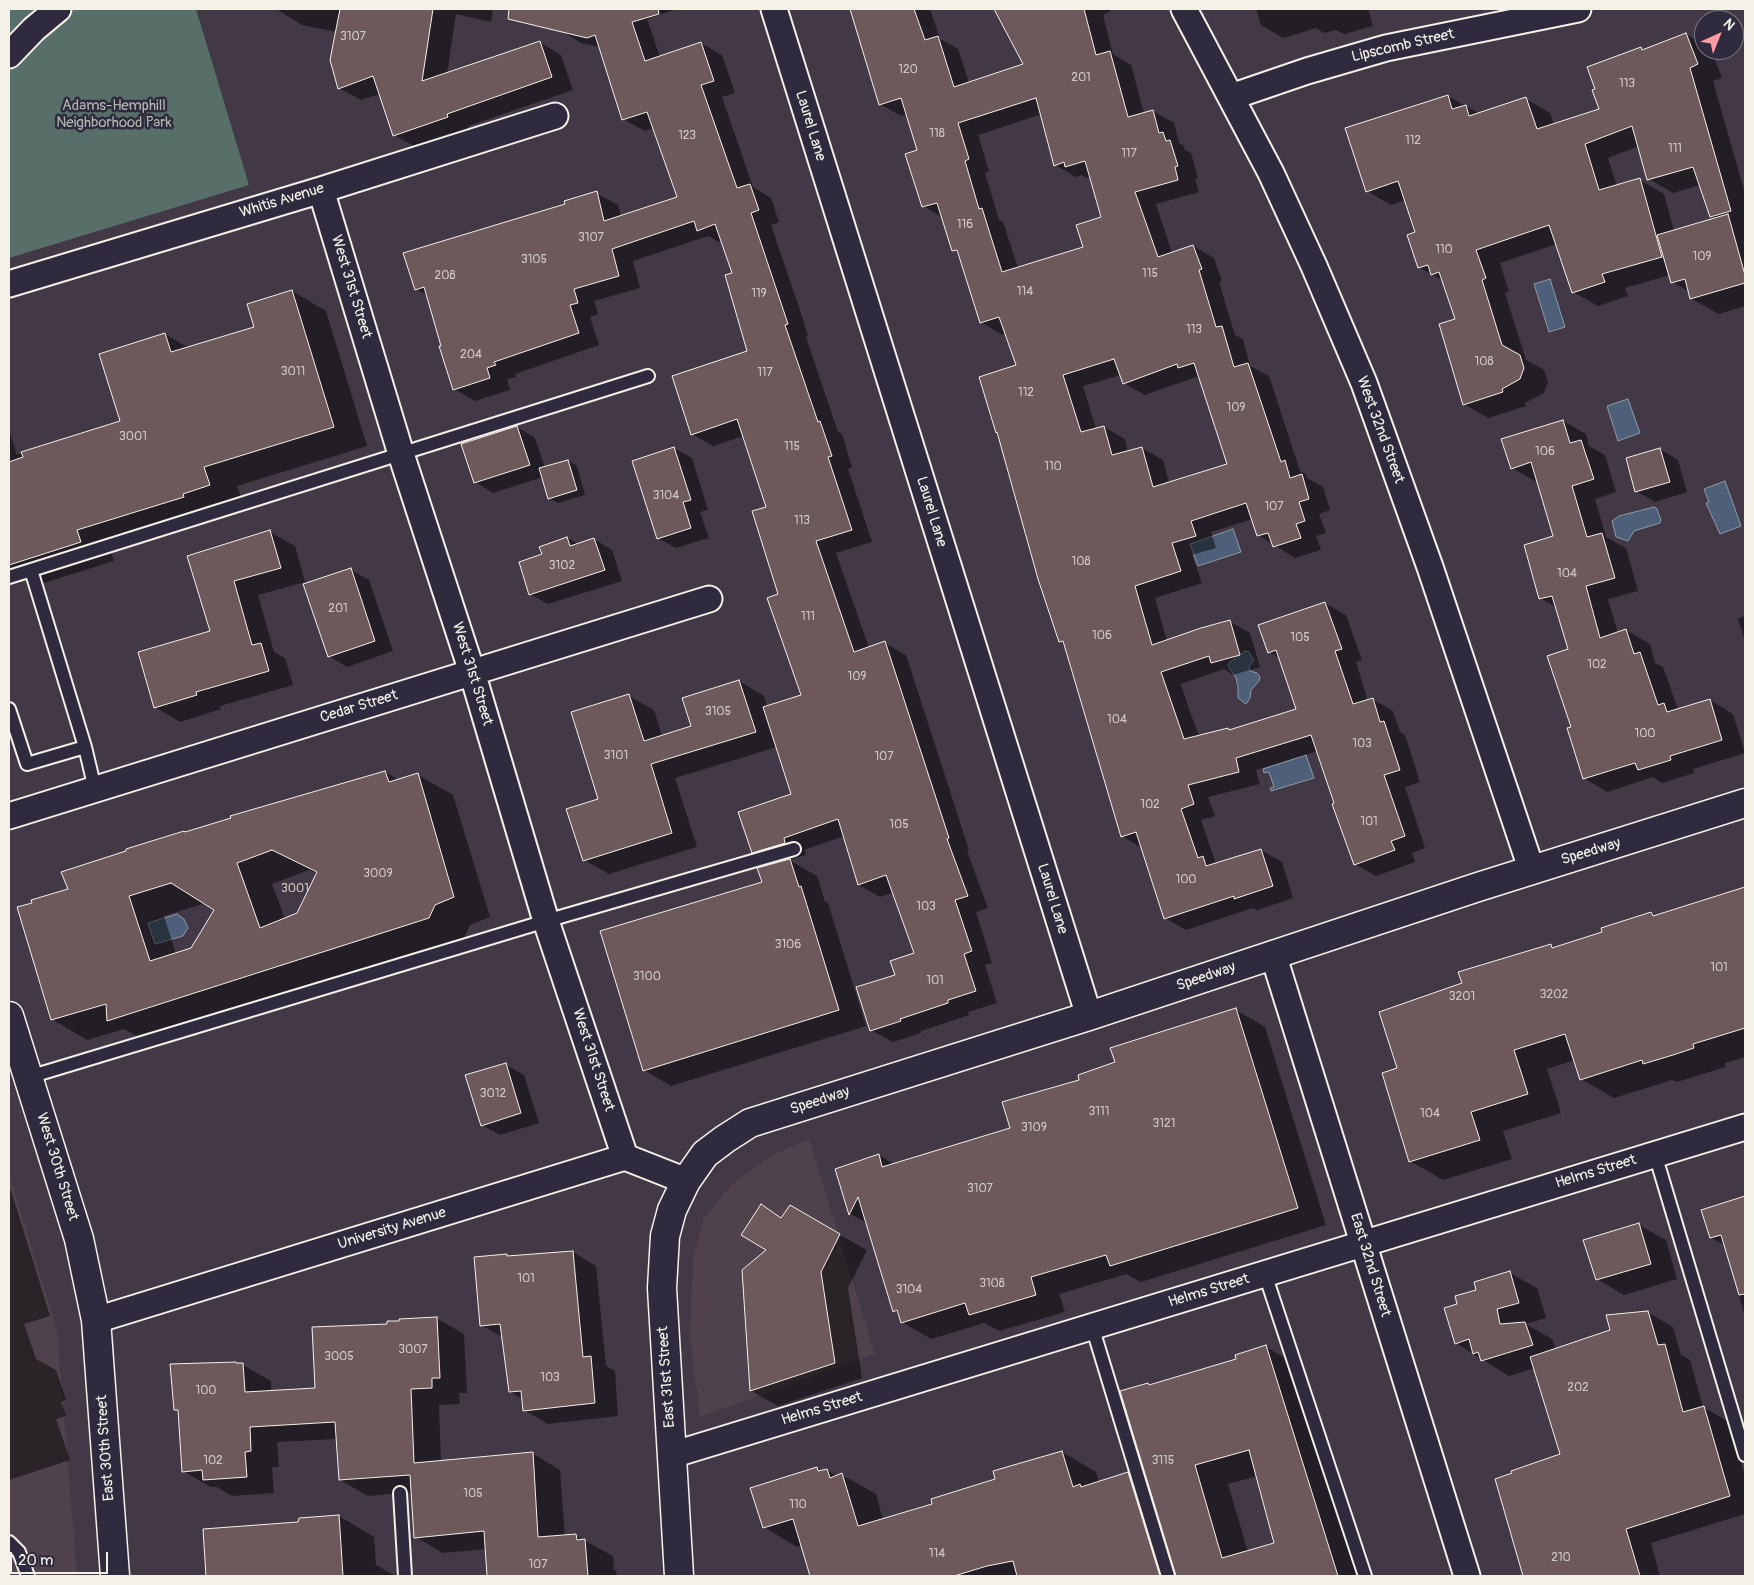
<!DOCTYPE html>
<style>
body{margin:0}
#map{position:relative;width:1754px;height:1585px;overflow:hidden;background:#423846;font-family:Pangolin,sans-serif}
canvas{display:block}
.frame{position:absolute;inset:0;border:10px solid #f4f1e8;pointer-events:none}
.north{position:absolute;left:1694px;top:10px;width:50px;height:50px;box-sizing:border-box;background:#2f2a3d;border:1px solid #7e7a81;border-radius:50%;rotate:44deg;font-size:14px;font-weight:700;line-height:20px;text-align:center;color:#f4f1e8}
.north::after{content:'';display:block;margin:auto;width:18px;height:22px;background:#ff9aa2;clip-path:polygon(50% 0,100% 100%,50% 72%,0 100%)}
.scale{position:absolute;left:10px;top:1552px;width:98px;height:22px;box-sizing:border-box;border:2px solid #f4f1e8;border-top:0;padding-left:6px;font-size:15px;line-height:18px;white-space:nowrap;color:#f4f1e8;-webkit-text-stroke:4px #2f2a3d;paint-order:stroke}
</style>
<div id="map">
<canvas width="1754" height="1585"></canvas>
<div class="frame"></div>
<div class="north">N</div>
<div class="scale">20 m</div>
</div>
<script>
const g = document.querySelector('canvas').getContext('2d');
g.lineJoin = 'round';
function fillPath(path, color) { g.fillStyle = color; g.fill(path, 'evenodd'); }
const poly = rows => new Path2D(rows.map(r => 'M' + r).join(''));
function strokePath(path, color, width, dash) { g.strokeStyle = color; g.lineWidth = width; g.lineCap = dash ? 'butt' : 'round'; g.setLineDash(dash || []); g.stroke(path); }
function write(font, color, halo, rows, align = 'center') {
  g.font = font + ' Pangolin,sans-serif'; g.lineWidth = 5; g.setLineDash([]); g.textBaseline = 'middle'; g.strokeStyle = halo; g.fillStyle = color; for (const [text, x, y, turn = 0] of rows) {
    g.save(); g.translate(x, y); g.rotate((+turn || 0) * Math.PI / 180); g.textAlign = isNaN(turn) ? turn : align; if (halo) g.strokeText(text, 0, 0); g.fillText(text, 0, 0); g.restore();
  }
}
const built = poly([
 [809,1139,875,1354,700,1417,690,1337,693,1258,704,1218,731,1185,772,1155],
 [9,1174,57,1330,77,1576,9,1576]
]);
const green = poly([
 [9,9,196,9,249,185,9,258]
]);
const water = poly([
 [1550,279,1565,327,1549,332,1534,284,1550,279],
 [1628,399,1640,433,1618,441,1607,406,1628,399],
 [1725,481,1741,526,1720,534,1706,503,1709,502,1704,489,1725,481],
 [1654,507,1657,509,1661,520,1660,523,1634,531,1628,541,1616,537,1612,521,1619,516,1654,507],
 [1233,529,1241,552,1198,566,1190,544,1233,529],
 [1245,651,1249,652,1254,661,1249,666,1250,671,1257,673,1260,677,1259,681,1251,690,1250,698,1246,704,1238,698,1238,687,1236,678,1228,666,1229,663,1245,651],
 [1306,755,1314,778,1271,791,1270,788,1274,787,1269,772,1264,773,1263,769,1306,755],
 [177,914,184,919,188,928,183,936,155,944,148,923,177,914]
]);
const shadow = poly([
 [276,9,493,9,491,22,456,14,447,74,539,42,561,55,573,90,468,126,469,130,416,147,394,135,380,94,361,100,339,88,337,32,302,25],
 [552,9,677,9,647,19,660,57,701,43,722,55,735,93,722,97,753,187,771,198,779,222,771,225,802,316,808,336,806,337,838,432,842,434,852,468,848,469,872,542,836,553,869,648,885,643,906,655,969,850,967,851,988,908,976,912,992,963,985,965,997,1003,968,1012,969,1015,921,1031,921,1033,893,1042,871,1030,897,976,915,954,894,892,880,897,859,885,844,836,804,850,806,855,789,860,817,876,825,902,828,903,866,1026,671,1086,644,1070,775,864,753,852,792,795,777,747,675,778,697,847,609,874,584,860,629,696,654,710,662,736,692,726,739,681,764,696,767,707,803,695,780,595,767,508,743,436,713,446,692,434,749,352,733,274,722,241,719,242,708,236,633,261,640,288,594,301,598,314,590,317,599,345,515,374,516,377,507,379,510,390,475,401,454,389,428,296,416,289,566,205,596,193,618,205,621,217,678,197,654,128,645,131,623,119,600,47,581,43,560,30],
 [851,9,930,9,940,39,958,49,969,83,1025,65,995,9,1110,9,1111,11,1103,15,1113,54,1131,65,1144,113,1153,111,1174,123,1179,143,1184,146,1185,150,1191,153,1198,178,1195,179,1199,192,1156,204,1172,253,1193,246,1214,258,1222,281,1219,282,1235,335,1243,339,1250,366,1269,376,1300,471,1306,474,1307,478,1323,487,1330,510,1319,514,1326,533,1316,536,1321,550,1295,558,1258,535,1253,519,1211,532,1216,548,1192,555,1202,583,1155,598,1167,641,1229,621,1250,633,1260,667,1233,675,1224,669,1181,684,1189,709,1199,736,1228,729,1231,730,1298,710,1280,658,1269,652,1259,625,1325,603,1346,615,1362,660,1356,662,1368,701,1372,699,1393,711,1400,732,1405,735,1420,782,1405,787,1425,848,1412,853,1415,862,1376,876,1355,864,1318,751,1256,770,1260,784,1208,797,1215,816,1201,820,1216,864,1261,850,1282,862,1293,898,1257,910,1253,908,1186,930,1165,918,1142,848,1122,836,1065,644,1060,641,1017,366,1006,333,1002,335,981,322,960,254,953,250,943,218,923,206,919,151,907,114,901,116,880,104],
 [1042,114,1055,165,1076,177,1082,175,1087,178,1091,177,1102,218,1084,247,1018,268,1003,222,999,220,985,173,989,171,978,135],
 [1121,375,1124,383,1145,395,1196,377,1200,379,1229,465,1169,483,1163,460,1142,448,1128,452,1125,439,1104,427,1096,429,1083,386],
 [1256,9,1368,9,1373,26,1344,34,1336,30,1324,33,1316,28,1283,38,1261,25],
 [1686,34,1704,45,1704,50,1711,50,1722,78,1713,81,1745,193,1745,306,1719,314,1692,299,1690,292,1672,282,1670,275,1625,288,1628,296,1598,306,1573,292,1557,244,1500,263,1509,292,1505,293,1526,360,1544,370,1548,382,1544,393,1525,403,1526,406,1488,418,1464,404,1457,320,1443,281,1419,267,1416,233,1405,200,1391,205,1367,191,1448,96,1480,114,1526,99,1550,113,1554,125,1601,110,1641,48,1645,51],
 [1639,146,1649,179,1673,193,1700,185,1711,216,1715,219,1674,231,1664,194,1640,180,1617,186,1608,158],
 [1657,252,1665,257,1665,260,1656,255],
 [292,291,326,311,367,446,237,486,243,504,110,549,114,561,37,585,17,574,9,577,9,430,17,455,121,422,165,334,189,348,255,328],
 [1563,421,1586,434,1589,446,1605,455,1616,492,1595,499,1606,537,1626,548,1638,591,1608,599,1618,633,1626,630,1650,644,1655,663,1663,667,1678,710,1710,700,1733,714,1745,753,1693,769,1694,773,1662,783,1653,777,1607,792,1584,778,1573,728,1569,649,1557,608,1540,598,1555,537,1538,481,1535,481,1512,468],
 [517,427,535,438,545,468,568,461,577,466,585,495,558,503,549,498,543,477,493,493,475,482],
 [674,448,692,458,708,510,700,512,709,538,676,548,658,538],
 [1660,449,1678,460,1687,492,1655,502,1636,491],
 [270,532,295,546,305,582,258,595,274,652,285,658,293,685,220,706,221,709,180,722,155,707,211,632,188,557],
 [567,538,579,544,594,539,612,550,622,581,548,604,530,594,543,555,540,548],
 [351,570,369,580,393,651,347,667,329,656],
 [1745,616,1745,641,1738,619],
 [385,772,399,780,418,775,453,795,490,917,470,925,464,938,144,1040,124,1029,87,1040,52,1019,69,890,232,819],
 [309,870,318,874,297,914,285,919,272,884],
 [206,903,216,910,191,949,176,954,164,916],
 [1745,888,1745,1057,1725,1063,1726,1067,1677,1082,1672,1080,1614,1098,1581,1079,1575,1060,1547,1069,1561,1113,1503,1131,1512,1159,1443,1180,1410,1161,1399,1069,1464,984,1551,945,1555,948,1603,933,1651,913,1656,916],
 [1236,1010,1265,1027,1326,1225,1141,1282,1126,1274,1059,1294,1065,1312,999,1331,984,1323,931,1339,902,1322,899,1314,894,1311,867,1223,850,1214,836,1169,879,1155,895,1165,1011,1129,1081,1080,1116,1063],
 [506,1065,524,1075,539,1123,500,1135,482,1125],
 [9,1184,50,1316,24,1324,36,1359,56,1370,66,1400,61,1402,66,1416,56,1419,70,1460,9,1480],
 [1745,1197,1745,1317,1725,1245,1711,1238,1703,1210],
 [761,1206,782,1218,790,1207,867,1250,848,1288,862,1378,778,1406,751,1391,768,1250],
 [1639,1225,1666,1240,1677,1279,1624,1295,1597,1279],
 [573,1252,596,1266,606,1366,615,1371,618,1416,548,1424,524,1410,523,1399,510,1392,504,1338,481,1325,507,1256,510,1257],
 [1510,1273,1537,1288,1546,1318,1526,1324,1552,1339,1556,1350,1612,1331,1647,1312,1673,1327,1681,1355,1690,1360,1703,1407,1729,1422,1745,1476,1745,1514,1651,1543,1660,1576,1525,1576,1497,1480,1562,1455,1535,1368,1509,1376,1456,1343,1459,1305,1478,1290],
 [436,1318,464,1334,467,1393,459,1393,460,1404,439,1405,441,1462,532,1453,560,1470,565,1536,576,1536,613,1556,614,1570,616,1571,617,1576,488,1576,486,1549,443,1553,416,1537,412,1492,368,1496,340,1480,337,1439,277,1442,279,1467,272,1467,274,1493,232,1496,217,1487,211,1487,183,1471,179,1412,175,1409,239,1365,243,1365,271,1381,271,1392,316,1390,388,1325],
 [1266,1347,1299,1366,1365,1576,812,1576,802,1545,797,1547,764,1527,817,1468,822,1471,826,1470,837,1476,842,1475,876,1494,883,1520,934,1505,1062,1452,1096,1472,1099,1483,1128,1474,1151,1487,1148,1384,1151,1386,1237,1359],
 [1257,1476,1275,1544,1248,1552,1228,1484],
 [339,1516,374,1537,376,1565,396,1576,208,1576,205,1530,300,1523]
]);
const building = poly([
 [340,9,433,9,422,81,540,41,552,77,447,114,448,117,393,136,373,76,338,89,330,60,340,9],
 [509,9,658,9,659,14,632,22,645,61,701,42,714,81,701,85,737,188,750,184,759,210,751,213,788,324,785,325,818,422,820,421,832,456,828,457,852,530,816,541,854,652,885,641,949,838,947,839,968,896,955,900,972,951,964,954,976,991,948,1000,948,1003,900,1019,901,1021,870,1031,856,987,895,975,890,961,914,953,886,875,858,885,838,819,784,838,785,843,752,853,738,812,791,794,763,707,801,695,767,598,778,594,752,511,766,507,737,419,691,435,672,376,747,351,725,275,732,273,715,224,697,231,694,221,612,249,619,276,574,289,578,303,570,305,579,333,494,362,496,365,487,368,490,378,453,390,439,346,441,346,424,287,415,290,403,253,565,204,564,201,597,191,604,221,677,197,647,112,622,120,595,35,587,38,508,19,509,9],
 [850,9,914,9,925,40,938,36,954,87,1023,64,994,9,1084,9,1096,55,1110,51,1128,117,1153,110,1159,133,1163,132,1166,141,1170,140,1178,166,1175,167,1178,180,1135,192,1158,257,1193,245,1202,269,1199,270,1216,327,1222,326,1234,367,1248,363,1281,462,1285,460,1290,478,1302,474,1309,499,1299,502,1305,521,1296,524,1301,538,1273,547,1268,533,1257,536,1246,503,1191,521,1196,536,1172,543,1181,571,1135,586,1152,645,1201,628,1230,620,1240,655,1211,663,1209,656,1161,672,1184,739,1228,728,1229,730,1296,709,1276,650,1268,653,1258,625,1325,602,1342,649,1335,651,1353,704,1373,698,1380,722,1384,721,1400,770,1384,775,1405,836,1391,841,1395,850,1354,865,1332,804,1334,803,1311,735,1236,758,1239,772,1188,785,1194,804,1181,809,1198,858,1203,856,1206,866,1261,849,1273,886,1234,899,1234,896,1164,919,1136,832,1121,837,1063,641,1059,642,1038,579,997,432,996,433,979,377,1016,365,999,317,980,323,957,250,952,251,937,203,922,207,905,154,917,150,901,98,879,105,850,9],
 [1036,98,1054,166,1064,162,1065,167,1085,161,1101,217,1076,225,1083,247,1002,272,982,208,979,209,965,161,969,159,958,123,1036,98],
 [1114,359,1123,384,1177,364,1178,368,1194,363,1227,464,1153,487,1142,447,1112,455,1104,426,1081,432,1063,375,1114,359],
 [1686,33,1698,64,1690,68,1731,211,1710,217,1693,167,1647,180,1632,126,1585,144,1599,190,1640,178,1662,257,1602,274,1605,282,1572,293,1549,225,1476,250,1486,278,1482,280,1502,345,1520,355,1524,368,1520,379,1502,389,1503,392,1463,405,1439,324,1455,319,1439,272,1431,275,1428,265,1418,268,1407,235,1415,232,1398,181,1366,192,1345,128,1448,95,1452,109,1466,105,1469,116,1526,97,1537,129,1599,109,1592,90,1595,89,1587,67,1641,47,1642,50,1686,33],
 [1728,214,1745,275,1745,283,1690,299,1685,279,1671,283,1657,235,1728,214],
 [292,290,334,427,204,467,210,485,183,494,184,497,77,530,81,542,9,565,9,462,23,457,21,452,120,421,99,354,165,333,171,352,254,327,247,304,292,290],
 [1563,420,1570,443,1581,440,1594,479,1572,486,1587,537,1602,533,1615,578,1586,586,1600,638,1626,629,1634,654,1640,652,1658,705,1664,703,1667,712,1710,699,1722,740,1670,756,1671,760,1638,770,1635,763,1583,779,1567,728,1571,727,1547,656,1568,649,1552,596,1539,599,1524,545,1553,536,1531,462,1511,469,1501,439,1563,420],
 [517,426,530,465,474,483,461,444,517,426],
 [674,447,691,500,683,502,691,528,657,539,632,461,674,447],
 [1660,448,1670,482,1635,492,1626,458,1660,448],
 [568,460,577,490,548,499,539,468,568,460],
 [270,530,281,568,234,581,252,645,261,643,269,671,196,692,197,695,154,708,138,652,210,631,187,556,270,530],
 [567,537,570,546,594,538,605,570,529,595,519,562,542,554,539,547,567,537],
 [351,568,375,641,328,657,303,584,351,568],
 [739,680,756,732,651,764,672,833,583,861,566,809,598,799,571,712,629,694,644,741,691,726,682,698,739,680],
 [385,771,389,782,418,773,454,897,435,905,429,918,107,1021,106,1004,51,1020,17,907,32,903,31,900,68,889,61,872,126,851,126,849,184,831,185,832,231,818,230,816,385,771],
 [272,850,317,872,297,913,260,928,237,863,272,850],
 [171,883,214,910,191,948,150,961,129,896,171,883],
 [790,859,799,887,801,886,839,1010,643,1071,600,931,762,882,757,868,790,859],
 [1745,887,1745,1028,1693,1044,1694,1048,1673,1055,1643,1064,1642,1060,1580,1080,1565,1034,1514,1050,1528,1094,1471,1112,1480,1140,1409,1162,1382,1073,1397,1068,1379,1012,1462,983,1458,972,1551,944,1552,948,1602,932,1601,928,1651,912,1653,916,1745,887],
 [1236,1008,1298,1208,1110,1266,1106,1255,1031,1277,1036,1295,969,1315,965,1303,901,1323,897,1310,893,1312,858,1197,849,1215,835,1169,879,1154,882,1167,1010,1128,1002,1102,1079,1080,1078,1075,1115,1062,1110,1048,1236,1008],
 [506,1063,521,1113,481,1126,465,1075,506,1063],
 [1745,1196,1745,1294,1739,1295,1721,1235,1710,1238,1701,1210,1745,1196],
 [761,1204,781,1218,790,1205,840,1234,821,1272,835,1363,750,1391,742,1270,766,1250,741,1235,761,1204],
 [1639,1223,1651,1264,1596,1280,1583,1240,1639,1223],
 [573,1251,583,1357,591,1356,595,1403,523,1411,521,1391,509,1392,500,1324,480,1326,474,1257,507,1254,507,1256,573,1251],
 [1510,1271,1519,1303,1497,1309,1500,1324,1525,1322,1533,1345,1481,1361,1478,1352,1473,1354,1469,1339,1455,1344,1444,1308,1457,1304,1455,1296,1476,1290,1474,1282,1510,1271],
 [1648,1311,1658,1345,1665,1344,1683,1412,1704,1406,1730,1496,1626,1529,1640,1576,1523,1576,1495,1479,1512,1473,1511,1471,1560,1454,1530,1357,1610,1330,1606,1315,1648,1311],
 [437,1317,440,1378,432,1378,432,1388,411,1389,414,1463,533,1452,538,1537,576,1534,577,1540,585,1539,588,1576,487,1576,484,1531,414,1538,410,1475,339,1480,335,1422,250,1427,251,1451,245,1452,247,1477,203,1480,202,1470,182,1472,178,1410,174,1410,170,1364,236,1362,236,1363,243,1363,245,1392,315,1388,312,1327,387,1324,387,1321,399,1321,399,1319,437,1317],
 [1266,1345,1338,1576,1176,1576,1120,1391,1148,1383,1149,1385,1236,1359,1235,1355,1266,1345],
 [1249,1450,1274,1543,1222,1558,1195,1465,1249,1450],
 [1062,1451,1073,1487,1080,1484,1081,1487,1128,1472,1160,1576,1017,1576,1013,1561,987,1566,954,1576,810,1576,793,1519,763,1528,750,1488,817,1467,818,1471,827,1469,830,1478,842,1473,858,1526,932,1504,931,1499,995,1479,993,1471,1062,1451],
 [339,1515,343,1576,206,1576,203,1529,298,1522,299,1518,339,1515]
]);
const lane = poly([
 [31,570,85,747,95,789],
 [9,577,648,376],
 [9,709,27,764,85,747],
 [29,1077,546,921,794,849],
 [1655,1154,1745,1455],
 [1265,1274,1365,1576],
 [1092,1326,1168,1576],
 [400,1493,405,1576],
 [9,1542,19,1552,28,1576]
]);
const street = poly([
 [774,9,1089,1016],
 [1184,9,1271,173,1314,266,1364,383,1430,567,1532,871],
 [9,55,34,29,58,9],
 [1231,97,1307,71,1386,48,1578,9],
 [321,190,401,454,472,672,546,921,625,1157],
 [9,284,321,190,555,116],
 [9,816,709,599],
 [1273,954,1467,1576],
 [96,1320,625,1157,686,1181],
 [672,1455,1745,1127]
]);
const secondary = poly([
 [9,1016,79,1239,96,1320,115,1576],
 [679,1576,662,1288,665,1236,672,1210,686,1181,705,1154,725,1139,750,1123,1089,1016,1478,887,1745,803]
]);
const numberNames = [
 ["3107",353,37],
 ["120",908,70],
 ["201",1081,78],
 ["113",1627,84],
 ["118",937,134],
 ["123",687,136],
 ["112",1413,141],
 ["111",1675,149],
 ["117",1129,154],
 ["116",965,225],
 ["3107",591,238],
 ["110",1444,250],
 ["109",1702,257],
 ["3105",534,260],
 ["115",1150,274],
 ["208",445,276],
 ["114",1025,292],
 ["119",759,294],
 ["113",1194,330],
 ["204",471,355],
 ["108",1484,362],
 ["3011",293,372],
 ["117",765,373],
 ["112",1026,393],
 ["109",1236,408],
 ["3001",133,437],
 ["115",792,447],
 ["106",1545,452],
 ["110",1053,467],
 ["3104",666,496],
 ["107",1274,507],
 ["113",802,521],
 ["108",1081,562],
 ["3102",562,566],
 ["104",1567,574],
 ["201",338,609],
 ["111",808,617],
 ["106",1102,636],
 ["105",1300,638],
 ["102",1597,665],
 ["109",857,677],
 ["3105",718,712],
 ["104",1117,720],
 ["100",1645,734],
 ["103",1362,744],
 ["3101",616,756],
 ["107",884,757],
 ["102",1150,805],
 ["101",1369,822],
 ["105",899,825],
 ["3009",378,874],
 ["100",1186,880],
 ["3001",295,889],
 ["103",926,907],
 ["3106",788,945],
 ["101",1719,968],
 ["3100",647,977],
 ["101",935,981],
 ["3202",1554,995],
 ["3201",1462,997],
 ["3012",493,1094],
 ["3111",1099,1112],
 ["104",1430,1114],
 ["3121",1164,1124],
 ["3109",1034,1128],
 ["3107",980,1189],
 ["101",526,1279],
 ["3108",992,1284],
 ["3104",909,1290],
 ["3007",413,1350],
 ["3005",339,1357],
 ["103",550,1378],
 ["202",1578,1388],
 ["100",206,1391],
 ["102",213,1461],
 ["3115",1163,1461],
 ["105",473,1494],
 ["110",798,1505],
 ["114",937,1554],
 ["210",1561,1558],
 ["107",538,1565]
];
const streetNames = [
 ["Lipscomb Street",1403,46,-13],
 ["Laurel Lane",810,126,73],
 ["Whitis Avenue",282,201,-17],
 ["West 31st Street",351,287,73],
 ["West 32nd Street",1380,430,70],
 ["Laurel Lane",931,512,73],
 ["West 31st Street",472,674,73],
 ["Cedar Street",359,707,-17],
 ["Speedway",1591,852,-17],
 ["Laurel Lane",1052,899,73],
 ["Speedway",1206,977,-19],
 ["West 31st Street",593,1060,72],
 ["Speedway",820,1101,-18],
 ["West 30th Street",57,1167,73],
 ["Helms Street",1596,1172,-17],
 ["University Avenue",392,1229,-17],
 ["East 32nd Street",1370,1265,73],
 ["Helms Street",1209,1291,-17],
 ["East 31st Street",667,1377,-94],
 ["Helms Street",822,1409,-17],
 ["East 30th Street",106,1448,-94]
];
const parkNames = [
 ["Adams-Hemphill",114,106],
 ["Neighborhood Park",114,123]
];
fillPath(built, '#4f424c');
fillPath(green, '#586e68');
fillPath(water, '#4e6079');
strokePath(water, '#909aa5', 1);
fillPath(shadow, '#0007');
fillPath(building, '#6d595b');
strokePath(building, '#f4f1e8', 1);
strokePath(lane, '#f4f1e8', 16);
strokePath(street, '#f4f1e8', 29);
strokePath(secondary, '#f4f1e8', 31);
strokePath(lane, '#2f2a3d', 12);
strokePath(street, '#2f2a3d', 25);
strokePath(secondary, '#2f2a3d', 28);
write('12px', '#d2cbc5', null, numberNames);
write('15px', '#f4f1e8', '#2f2a3d', streetNames);
write('15px', '#aeb6ae', '#2f2a3d', parkNames);
</script>
